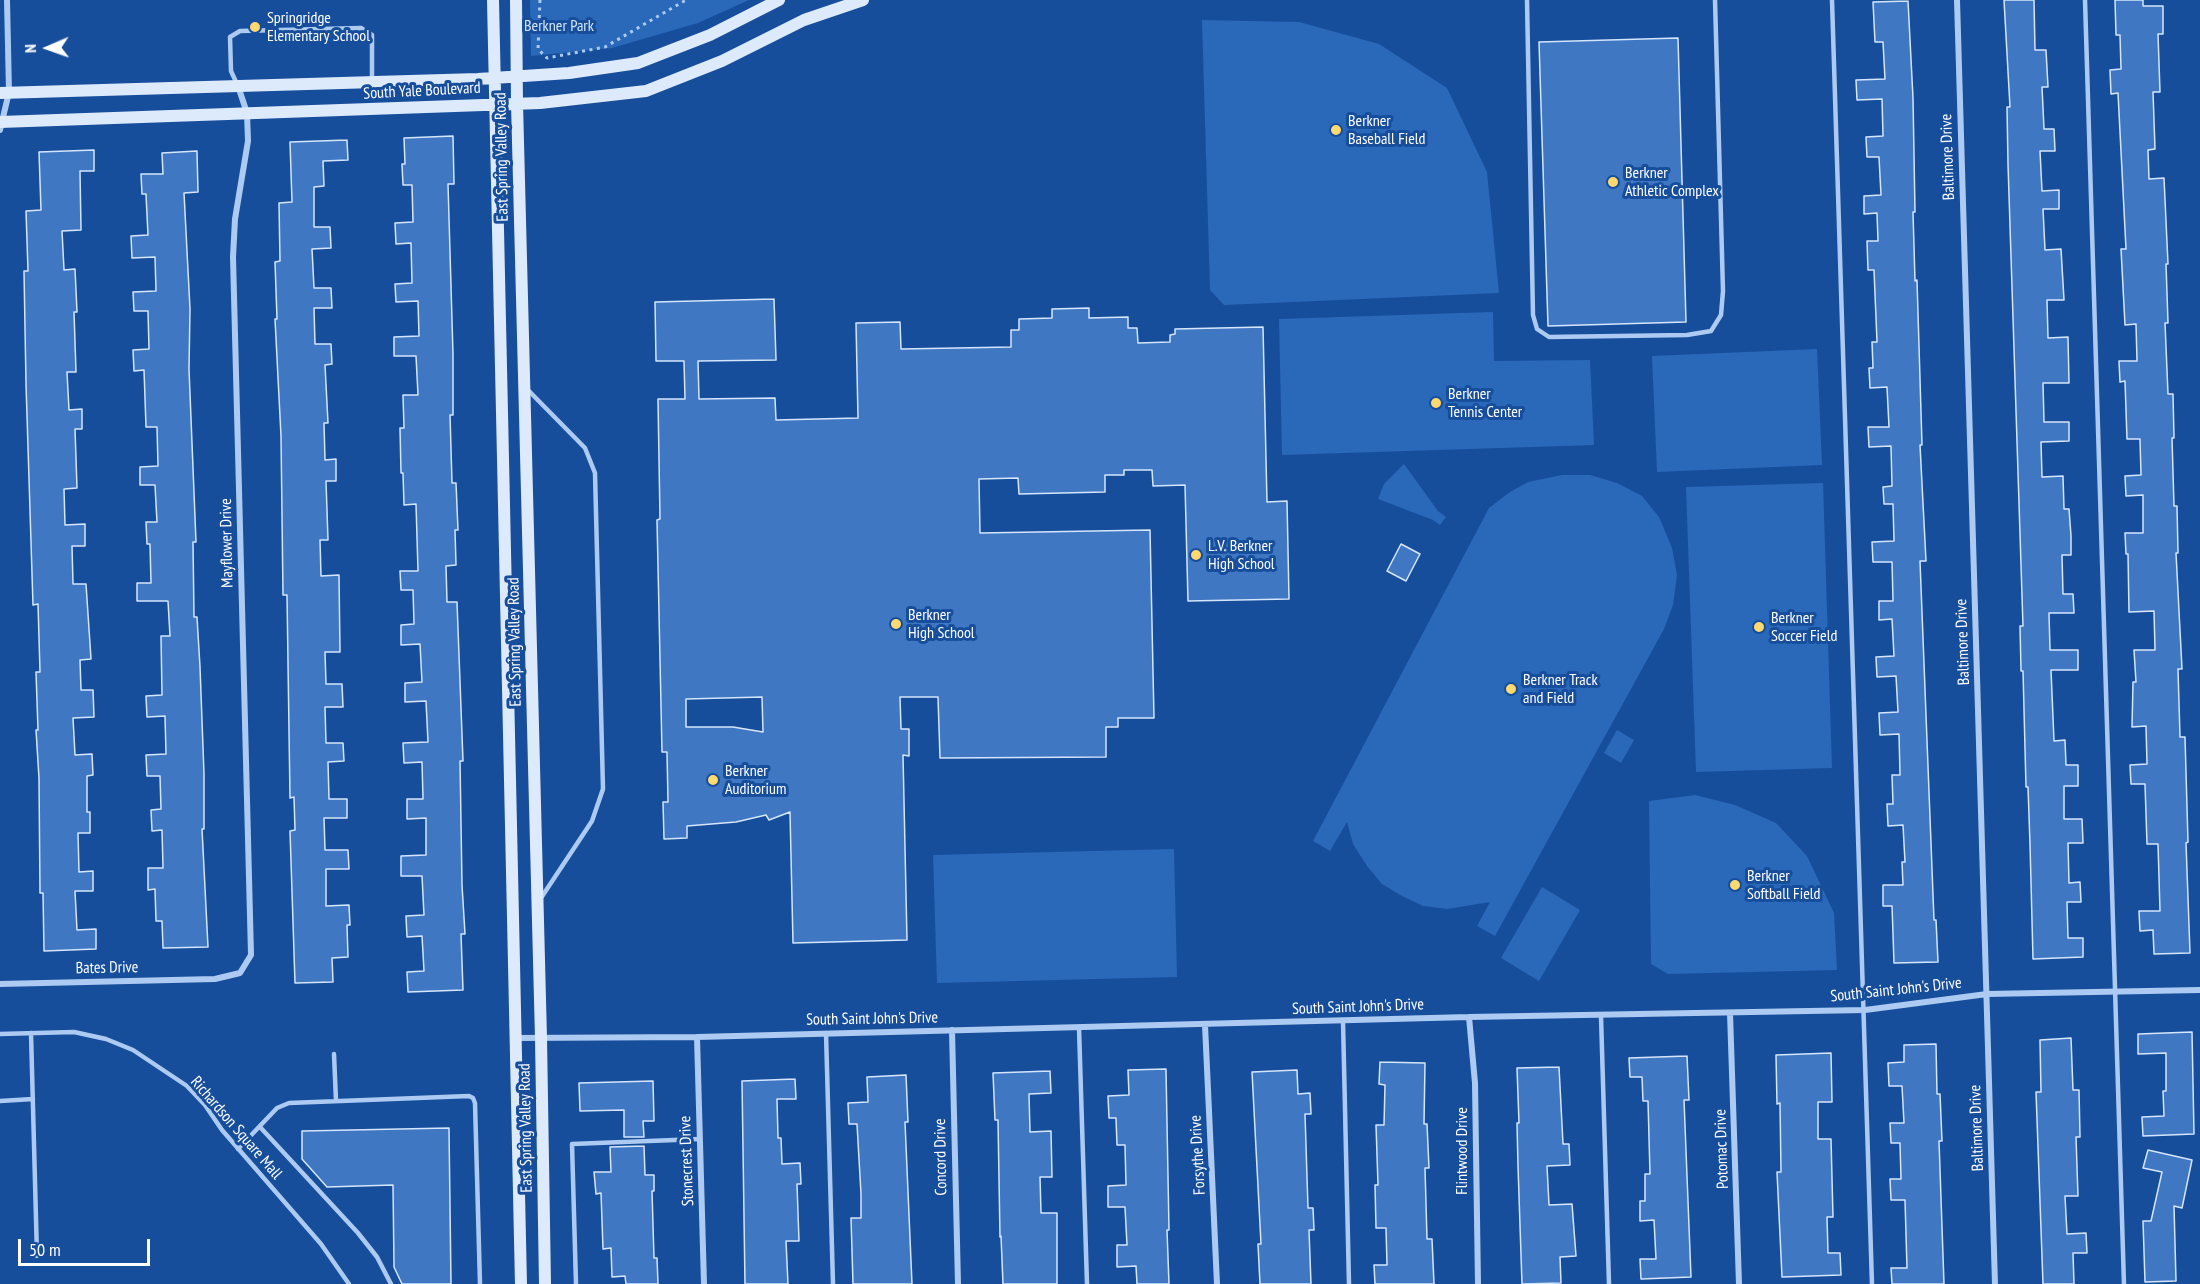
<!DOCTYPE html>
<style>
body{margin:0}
#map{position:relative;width:2200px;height:1284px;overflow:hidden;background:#174e9c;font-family:"PT Sans Narrow",sans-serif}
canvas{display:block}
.north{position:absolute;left:18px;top:18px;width:60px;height:60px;-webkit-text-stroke:4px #174e9c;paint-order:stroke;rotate:268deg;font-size:16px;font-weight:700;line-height:24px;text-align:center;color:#fff}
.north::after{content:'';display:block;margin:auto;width:21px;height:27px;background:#fff;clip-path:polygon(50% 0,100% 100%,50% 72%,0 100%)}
.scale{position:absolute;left:18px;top:1239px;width:132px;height:27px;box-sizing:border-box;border:3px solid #fff;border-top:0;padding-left:8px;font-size:18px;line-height:21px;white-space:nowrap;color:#fff;-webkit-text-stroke:4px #174e9c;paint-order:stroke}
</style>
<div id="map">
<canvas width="2200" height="1284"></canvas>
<div class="north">N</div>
<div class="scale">50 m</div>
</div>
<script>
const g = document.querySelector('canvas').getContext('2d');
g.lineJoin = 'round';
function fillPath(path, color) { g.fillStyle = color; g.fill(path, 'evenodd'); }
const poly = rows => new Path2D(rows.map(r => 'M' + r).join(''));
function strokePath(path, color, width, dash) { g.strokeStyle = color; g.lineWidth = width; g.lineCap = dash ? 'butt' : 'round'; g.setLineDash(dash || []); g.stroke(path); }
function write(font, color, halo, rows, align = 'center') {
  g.font = font + ' "PT Sans Narrow",sans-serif'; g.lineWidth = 6; g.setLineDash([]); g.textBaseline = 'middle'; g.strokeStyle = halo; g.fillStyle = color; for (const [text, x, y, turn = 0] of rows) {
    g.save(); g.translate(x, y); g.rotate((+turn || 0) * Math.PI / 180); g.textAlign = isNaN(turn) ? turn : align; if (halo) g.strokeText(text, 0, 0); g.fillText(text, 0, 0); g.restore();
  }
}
const green = poly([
 [530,0,749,0,698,23,612,48,531,56],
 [1202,20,1299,22,1379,44,1447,88,1487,172,1499,293,1224,305,1210,290],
 [1493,312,1494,361,1590,360,1594,445,1282,455,1279,319],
 [1817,349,1822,465,1657,472,1652,356],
 [1404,464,1438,511,1446,517,1440,525,1433,520,1378,499,1384,484],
 [1562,475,1590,475,1617,483,1642,496,1659,517,1672,548,1677,575,1673,605,1664,629,1495,936,1477,926,1490,902,1447,909,1423,906,1400,895,1382,884,1367,866,1353,844,1347,822,1330,851,1313,841,1489,508,1510,492,1528,482],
 [1823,483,1832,768,1696,772,1686,487],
 [1617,730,1634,740,1621,763,1604,753],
 [1695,795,1735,805,1776,823,1807,856,1834,913,1837,970,1668,974,1651,964,1649,801],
 [1174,849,1177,977,937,983,933,855],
 [1542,887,1580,910,1539,981,1501,958]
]);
const building = poly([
 [2004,0,2034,0,2035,50,2046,50,2048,87,2042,87,2044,129,2054,129,2055,151,2040,151,2042,191,2059,190,2059,209,2043,209,2045,250,2061,249,2064,300,2047,300,2048,338,2068,337,2069,383,2043,383,2044,422,2069,422,2069,441,2041,442,2042,477,2063,476,2064,509,2069,509,2071,536,2071,555,2062,555,2063,594,2073,594,2074,613,2049,613,2050,650,2078,650,2078,670,2051,670,2054,741,2065,740,2066,765,2078,765,2078,786,2064,786,2064,819,2082,819,2083,843,2068,843,2069,883,2080,882,2081,902,2067,902,2068,938,2083,938,2083,957,2033,959,2030,844,2028,787,2026,787,2023,671,2021,671,2020,626,2023,626,2008,164,2007,107,2010,107,2004,0],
 [2115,0,2143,0,2143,6,2163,6,2163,34,2158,34,2160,92,2153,92,2155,149,2148,150,2149,179,2164,178,2168,264,2166,264,2168,323,2165,323,2168,394,2173,394,2174,438,2172,438,2174,506,2177,506,2178,553,2176,553,2182,669,2178,669,2180,737,2185,737,2188,842,2186,843,2190,953,2154,954,2153,930,2140,931,2139,911,2160,911,2158,844,2147,844,2145,784,2131,784,2130,765,2147,764,2146,726,2132,727,2133,682,2136,682,2134,650,2155,650,2154,611,2129,612,2128,554,2126,554,2125,533,2143,533,2143,495,2126,496,2125,476,2141,475,2140,439,2127,439,2125,381,2120,382,2119,361,2137,361,2136,324,2125,325,2121,249,2126,249,2118,93,2111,94,2110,70,2121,69,2120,35,2116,35,2115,0],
 [1908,1,1913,98,1915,212,1913,212,1915,281,1917,280,1922,445,1920,445,1926,561,1920,561,1934,920,1936,920,1938,962,1894,963,1892,906,1883,906,1883,885,1903,885,1902,862,1905,862,1903,825,1888,826,1887,804,1893,804,1892,775,1900,775,1899,734,1880,735,1879,713,1898,712,1896,676,1877,677,1876,657,1894,656,1892,619,1879,620,1879,601,1893,601,1892,562,1873,562,1872,542,1894,541,1893,504,1884,504,1883,487,1892,486,1891,446,1869,447,1868,427,1889,427,1887,387,1870,388,1869,368,1873,368,1872,342,1877,342,1874,270,1868,270,1867,241,1878,241,1877,213,1864,214,1864,196,1881,195,1879,157,1867,157,1866,137,1883,136,1882,99,1857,100,1856,80,1885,79,1883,42,1875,42,1873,2,1908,1],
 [1678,38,1686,322,1548,326,1539,42,1678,38],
 [453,136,454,184,448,184,453,354,453,415,450,415,452,483,456,483,458,530,455,530,456,565,446,566,447,602,457,602,463,761,460,761,462,885,465,934,461,934,463,990,408,992,407,972,424,971,422,936,407,937,406,916,424,915,422,876,401,876,401,856,426,855,426,818,407,819,407,799,423,799,422,762,404,763,403,743,428,742,426,701,405,702,405,683,422,682,420,644,401,645,401,625,414,624,413,590,401,590,400,571,418,571,416,504,404,505,403,473,401,473,400,428,404,428,403,395,418,395,416,356,394,356,394,337,419,336,418,301,396,302,395,284,412,283,411,243,396,244,395,223,413,222,412,185,403,185,402,164,405,164,404,138,453,136],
 [347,140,348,160,323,161,324,186,314,187,314,227,330,227,331,248,312,249,314,288,331,288,332,308,314,308,315,344,331,344,332,364,325,365,328,423,324,423,325,460,336,459,336,481,326,481,328,540,320,540,321,576,339,575,340,652,325,652,326,684,342,684,343,707,325,707,326,743,343,743,344,761,328,762,329,799,347,799,347,818,324,818,325,850,348,850,349,869,326,869,326,906,349,905,350,925,347,925,348,957,332,958,333,982,295,983,290,831,295,830,294,797,290,798,287,595,283,595,281,436,275,319,277,319,275,262,280,261,279,203,292,202,290,142,347,140],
 [94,150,94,171,80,171,81,230,62,231,64,270,75,269,77,312,74,312,76,372,67,372,69,410,82,409,82,429,75,429,77,488,64,489,65,525,85,524,85,546,72,546,73,584,86,584,91,659,80,660,81,690,93,690,94,717,73,718,75,755,92,754,93,775,87,776,87,812,90,812,90,833,78,833,79,872,93,871,93,891,75,891,77,930,96,929,96,949,44,951,43,893,40,893,39,778,36,730,38,730,36,672,40,672,38,604,33,605,26,384,24,271,28,271,26,211,41,210,39,152,94,150],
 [197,151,198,192,184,193,190,309,189,369,196,542,193,542,194,617,197,617,200,667,204,774,204,829,202,829,208,947,163,948,162,921,156,921,155,889,148,890,148,868,163,868,162,830,152,831,151,810,161,809,160,776,147,776,146,755,166,754,165,716,147,717,146,696,162,695,161,636,170,636,168,601,137,601,137,583,151,583,150,544,147,544,146,522,157,522,155,485,140,485,140,467,158,466,157,427,146,427,144,370,134,371,133,350,149,349,148,311,134,311,133,292,156,291,155,257,132,258,131,236,148,235,146,194,142,194,141,174,163,174,162,153,197,151],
 [774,299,776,360,698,361,699,399,775,398,776,420,858,418,856,323,900,322,901,349,1011,347,1011,330,1019,330,1019,319,1052,318,1052,309,1089,308,1089,318,1128,317,1128,328,1137,328,1138,343,1170,342,1170,335,1175,334,1175,329,1263,327,1267,502,1287,501,1289,599,1188,601,1185,485,1153,486,1152,470,1124,470,1124,475,1105,475,1105,492,1019,494,1018,478,979,479,980,533,1150,530,1154,718,1118,718,1118,727,1106,727,1106,757,940,758,938,697,900,697,901,729,909,729,909,756,903,755,907,940,793,943,790,812,769,820,766,815,736,822,687,826,687,838,664,839,663,802,668,802,667,752,662,752,657,520,660,519,658,399,685,399,684,361,656,361,655,302,774,299],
 [762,697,763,732,733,727,686,727,686,699,762,697],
 [1401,544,1420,554,1406,581,1387,571,1401,544],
 [2192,1032,2194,1134,2143,1136,2142,1117,2164,1116,2163,1091,2166,1091,2166,1053,2138,1054,2138,1034,2192,1032],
 [2071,1038,2073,1090,2079,1090,2080,1137,2076,1137,2078,1196,2065,1196,2067,1234,2086,1233,2087,1253,2073,1253,2074,1284,2043,1284,2036,1092,2041,1092,2040,1040,2071,1038],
 [1936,1044,1937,1094,1940,1094,1942,1141,1939,1141,1944,1284,1892,1284,1891,1268,1907,1268,1905,1200,1891,1200,1890,1179,1901,1179,1900,1143,1891,1143,1890,1123,1904,1123,1902,1086,1889,1086,1888,1063,1904,1062,1904,1045,1936,1044],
 [1831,1053,1832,1102,1818,1102,1818,1139,1831,1139,1833,1217,1827,1217,1828,1253,1840,1253,1841,1275,1782,1277,1777,1172,1781,1172,1780,1103,1777,1104,1776,1055,1831,1053],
 [1687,1056,1689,1100,1684,1100,1691,1277,1641,1279,1640,1259,1656,1259,1654,1220,1640,1221,1640,1201,1645,1201,1645,1174,1650,1174,1648,1101,1643,1101,1642,1077,1630,1077,1629,1058,1687,1056],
 [1380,1062,1425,1063,1424,1124,1427,1124,1429,1168,1425,1168,1427,1239,1432,1239,1434,1284,1375,1284,1374,1265,1387,1265,1386,1228,1376,1228,1375,1185,1378,1185,1376,1125,1384,1125,1385,1085,1379,1084,1380,1062],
 [1559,1067,1563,1144,1569,1144,1570,1165,1547,1166,1549,1205,1572,1204,1576,1256,1560,1257,1561,1283,1522,1284,1518,1166,1517,1123,1519,1123,1517,1068,1559,1067],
 [1166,1069,1169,1230,1167,1230,1169,1284,1137,1284,1136,1266,1117,1267,1117,1245,1127,1245,1125,1207,1108,1207,1108,1186,1126,1185,1125,1145,1117,1145,1116,1118,1109,1118,1108,1096,1129,1095,1128,1070,1166,1069],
 [1297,1070,1298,1094,1310,1093,1311,1114,1305,1114,1308,1208,1313,1208,1314,1230,1309,1230,1311,1284,1260,1284,1258,1244,1261,1244,1252,1072,1297,1070],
 [1050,1071,1051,1093,1029,1094,1030,1132,1051,1131,1052,1177,1040,1177,1041,1213,1057,1213,1057,1284,1003,1284,1001,1236,1000,1237,998,1120,995,1120,993,1073,1050,1071],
 [906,1075,908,1122,905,1122,912,1284,853,1284,851,1218,861,1218,861,1194,857,1124,849,1124,848,1103,868,1102,867,1077,906,1075],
 [795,1079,796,1099,777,1099,778,1138,781,1138,782,1164,800,1163,801,1184,797,1184,799,1241,786,1241,788,1284,745,1284,742,1081,795,1079],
 [653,1081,654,1121,643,1121,644,1137,624,1137,624,1110,580,1111,579,1083,653,1081],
 [449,1128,451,1284,402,1284,394,1267,393,1185,327,1187,302,1159,302,1131,449,1128],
 [644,1146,645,1175,654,1175,654,1191,652,1191,654,1258,657,1258,658,1284,626,1284,625,1276,612,1277,611,1248,603,1249,601,1193,596,1194,594,1172,611,1172,610,1147,644,1146],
 [2148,1150,2192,1160,2182,1208,2174,1206,2176,1281,2145,1282,2143,1221,2151,1221,2162,1172,2143,1168,2148,1150]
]);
const path = poly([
 [540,0,538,49,547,58,605,47,686,0]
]);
const lane = poly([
 [1527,0,1533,315,1537,329,1549,337,1687,335,1711,331,1721,315,1723,291,1715,0],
 [1832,0,1872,1284],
 [2085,0,2124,1284],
 [237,84,231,71,230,37,240,31,361,28,372,35,372,81],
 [526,388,585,448,595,473,603,789,592,821,541,898],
 [1601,1016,1609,1284],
 [1343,1021,1349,1284],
 [1079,1028,1087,1284],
 [31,1033,37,1256],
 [826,1033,833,1284],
 [0,1034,74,1032,106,1039,133,1050,187,1086,205,1105,222,1130,321,1244,349,1284],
 [334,1054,336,1101],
 [0,1101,33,1099],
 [260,1127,358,1233,377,1257,391,1284],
 [238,1149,277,1108,289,1103,469,1096,473,1098,475,1103,480,1284],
 [576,1284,572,1144,700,1139]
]);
const street = poly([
 [1957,0,1995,1284],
 [0,130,9,92,7,0],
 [0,984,215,979,240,973,251,955,233,257,235,219,248,141,247,113,238,86],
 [1730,1013,1739,1284],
 [1469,1017,1475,1083,1478,1284],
 [1205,1025,1217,1284],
 [952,1030,958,1284],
 [697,1037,704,1284],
 [516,1038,697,1037,1469,1017,1865,1010,1987,994,2200,990]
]);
const secondary = poly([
 [493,0,521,1284],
 [516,0,517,103,541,1038,545,1284],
 [0,93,478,79,569,73,638,63,710,35,779,0],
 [0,122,540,103,646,91,722,61,804,20,863,0]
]);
const markers = [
 [255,27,6,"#ffd86f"],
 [1336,130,6,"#ffd86f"],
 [1613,182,6,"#ffd86f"],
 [1436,403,6,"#ffd86f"],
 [1196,555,6,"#ffd86f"],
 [896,624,6,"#ffd86f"],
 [1759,627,6,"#ffd86f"],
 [1511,689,6,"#ffd86f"],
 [713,780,6,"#ffd86f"],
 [1735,885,6,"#ffd86f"]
];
const poiNames = [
 ["Springridge",267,18],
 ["Elementary School",267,36],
 ["Berkner",1348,121],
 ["Baseball Field",1348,139],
 ["Berkner",1625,173],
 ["Athletic Complex",1625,191],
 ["Berkner",1448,394],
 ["Tennis Center",1448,412],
 ["L.V. Berkner",1208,546],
 ["High School",1208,564],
 ["Berkner",908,615],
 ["High School",908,633],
 ["Berkner",1771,618],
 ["Soccer Field",1771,636],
 ["Berkner Track",1523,680],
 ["and Field",1523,698],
 ["Berkner",725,771],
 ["Auditorium",725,789],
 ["Berkner",1747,876],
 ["Softball Field",1747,894]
];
const parkNames = [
 ["Berkner Park",559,26]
];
const streetNames = [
 ["South Yale Boulevard",422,91,-3],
 ["East Spring Valley Road",502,157,-91],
 ["Baltimore Drive",1948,157,-92],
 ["Mayflower Drive",227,543,-91],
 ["East Spring Valley Road",515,642,-91],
 ["Baltimore Drive",1963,642,-92],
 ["Bates Drive",107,968,-1],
 ["South Saint John's Drive",1896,990,-6],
 ["South Saint John's Drive",1358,1007,-2],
 ["South Saint John's Drive",872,1019,-1],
 ["Richardson Square Mall",236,1128,49],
 ["East Spring Valley Road",526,1128,-91],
 ["Baltimore Drive",1977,1128,-92],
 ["Potomac Drive",1722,1149,-92],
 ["Flintwood Drive",1462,1151,-90],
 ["Forsythe Drive",1198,1155,-93],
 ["Concord Drive",941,1157,-91],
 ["Stonecrest Drive",687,1161,-92]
];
fillPath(green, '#2a68b9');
fillPath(building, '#4077c2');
strokePath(building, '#d5e6fc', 1.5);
strokePath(path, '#adcbf2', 3, [3, 4.5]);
strokePath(lane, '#adcbf2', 4.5);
strokePath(street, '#adcbf2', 6);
strokePath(secondary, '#dceafc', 12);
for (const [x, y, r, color] of markers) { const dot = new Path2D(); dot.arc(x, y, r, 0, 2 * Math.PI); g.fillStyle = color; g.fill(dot); strokePath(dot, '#174e9c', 2); }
write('16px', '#fff', '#174e9c', poiNames, 'left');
write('16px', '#d5e6fc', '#174e9c', parkNames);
write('16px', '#fff', '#174e9c', streetNames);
</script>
